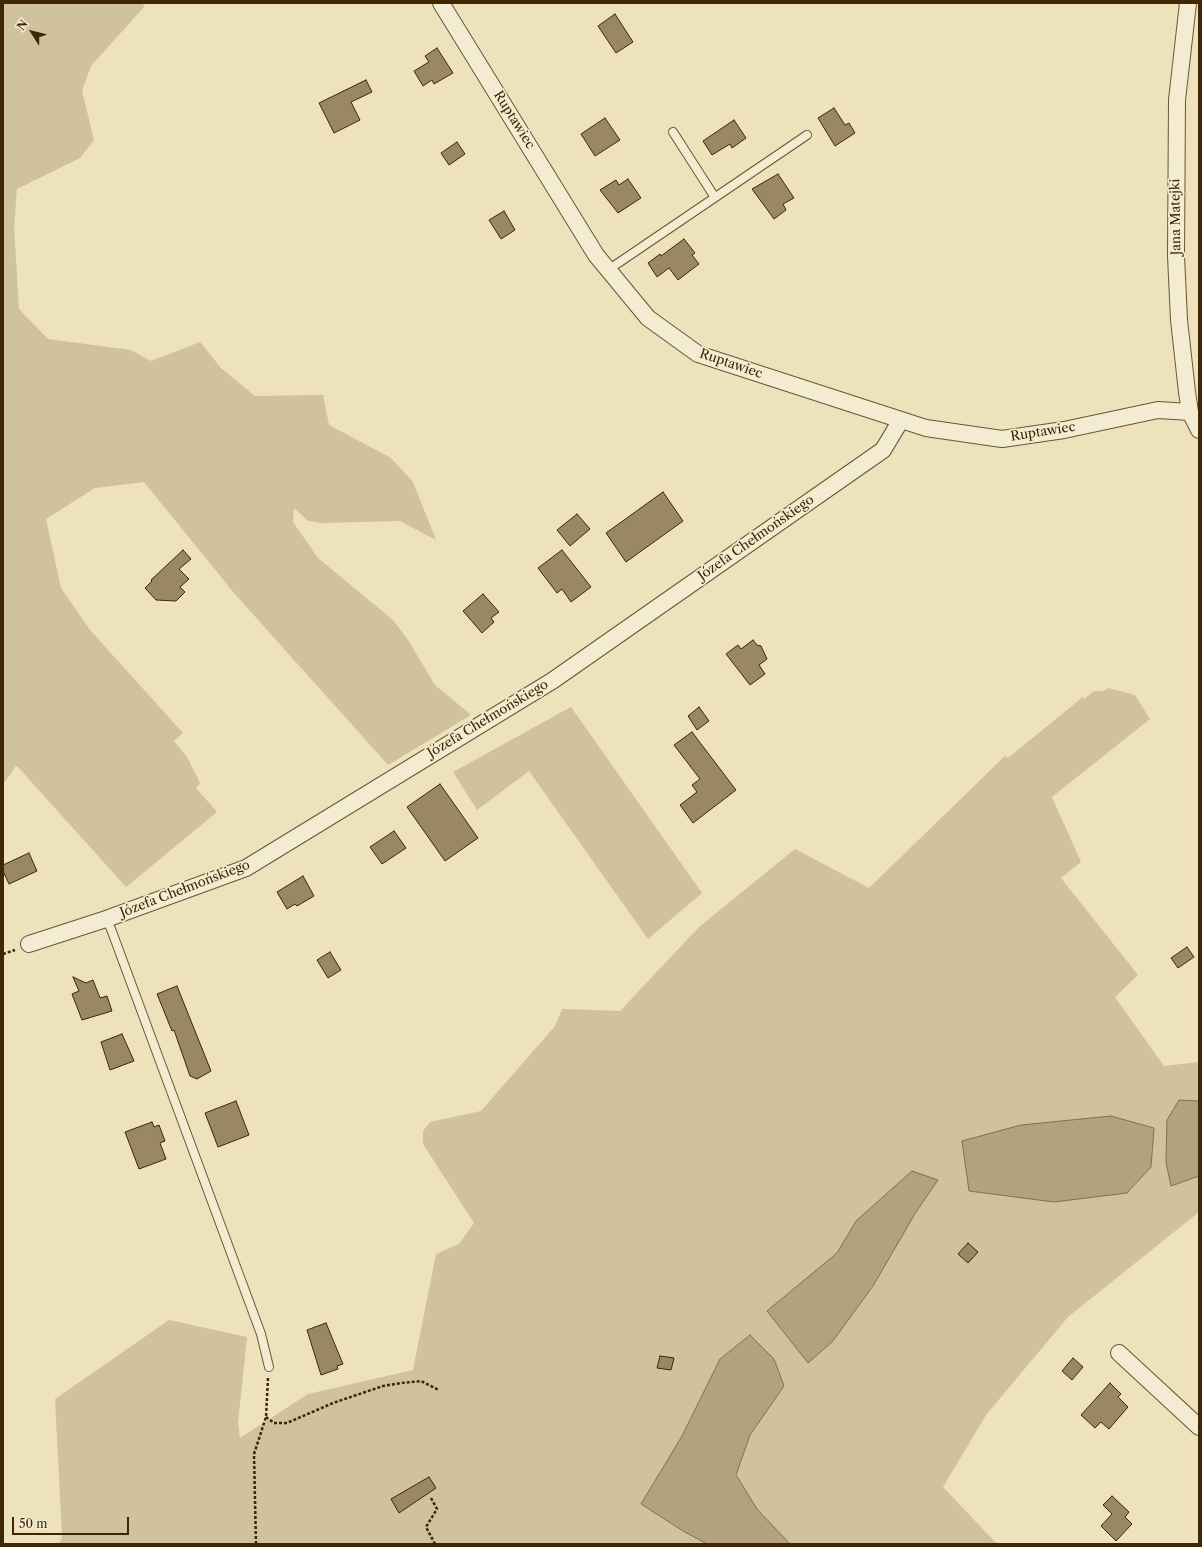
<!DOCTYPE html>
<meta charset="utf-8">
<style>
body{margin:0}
#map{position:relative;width:1202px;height:1547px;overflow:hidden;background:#ede2bc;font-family:"Libre Caslon Text",serif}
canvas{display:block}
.frame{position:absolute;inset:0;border:4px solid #3e2702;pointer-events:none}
.north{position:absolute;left:12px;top:12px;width:40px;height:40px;-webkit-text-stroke:3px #f3ecd3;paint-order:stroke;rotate:306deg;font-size:11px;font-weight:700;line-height:16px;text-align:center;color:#3e2702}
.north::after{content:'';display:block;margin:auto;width:14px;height:18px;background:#3e2702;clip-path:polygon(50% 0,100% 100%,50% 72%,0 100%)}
.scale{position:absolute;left:12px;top:1517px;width:117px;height:18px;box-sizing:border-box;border:2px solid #3e2702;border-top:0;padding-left:5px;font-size:12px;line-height:14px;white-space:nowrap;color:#3e2702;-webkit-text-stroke:3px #f3ecd3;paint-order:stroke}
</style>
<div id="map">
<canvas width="1202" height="1547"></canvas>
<div class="frame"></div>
<div class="north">N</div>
<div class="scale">50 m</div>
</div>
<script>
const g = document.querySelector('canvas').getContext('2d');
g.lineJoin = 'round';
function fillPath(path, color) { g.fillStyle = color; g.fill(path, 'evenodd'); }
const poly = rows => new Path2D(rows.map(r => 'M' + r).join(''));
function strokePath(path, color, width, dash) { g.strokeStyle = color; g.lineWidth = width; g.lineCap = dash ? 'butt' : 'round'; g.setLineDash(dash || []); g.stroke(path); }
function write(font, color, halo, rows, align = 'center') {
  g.font = font + ' "Libre Caslon Text",serif'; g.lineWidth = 3.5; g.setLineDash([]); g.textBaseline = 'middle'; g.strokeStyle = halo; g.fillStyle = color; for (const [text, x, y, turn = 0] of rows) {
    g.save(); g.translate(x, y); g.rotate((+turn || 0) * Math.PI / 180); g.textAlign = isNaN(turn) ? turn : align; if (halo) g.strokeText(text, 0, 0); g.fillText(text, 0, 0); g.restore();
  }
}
const green = poly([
 [3,3,143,3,144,7,91,66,82,91,94,140,80,158,17,189,14,227,19,309,48,339,131,350,151,361,200,342,221,368,255,396,323,395,329,425,391,458,413,482,436,540,400,521,322,523,308,521,294,508,293,522,318,558,393,620,408,640,435,685,471,715,388,765,234,593,144,482,95,488,46,519,61,588,90,630,183,733,174,741,187,757,200,783,196,788,217,812,126,887,17,766,15,767,3,785],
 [1108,688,1135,695,1150,719,1052,797,1081,862,1061,878,1138,975,1115,997,1164,1066,1199,1062,1199,1212,1068,1317,986,1415,943,1487,997,1544,59,1544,62,1537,55,1399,169,1320,247,1337,238,1423,240,1438,308,1394,413,1370,436,1254,459,1244,474,1223,423,1144,423,1131,430,1122,481,1111,555,1026,562,1009,620,1011,699,927,795,849,869,888,1005,756,1008,758,1083,697,1084,699,1094,691,1104,691],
 [571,707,702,893,648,939,529,771,477,810,453,772]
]);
const water = poly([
 [1179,1100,1199,1101,1199,1176,1171,1186,1166,1162,1167,1120,1179,1100],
 [1111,1116,1154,1128,1151,1167,1127,1193,1054,1202,969,1191,962,1141,1021,1125,1111,1116],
 [912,1171,938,1180,916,1212,873,1286,832,1342,808,1363,767,1311,837,1253,856,1221,912,1171],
 [750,1335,774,1359,784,1386,750,1435,736,1475,757,1509,790,1544,707,1544,683,1531,641,1504,682,1436,720,1359,750,1335]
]);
const building = poly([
 [615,14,633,42,616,53,598,26,615,14],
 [437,48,453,73,434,84,432,80,423,86,414,71,429,62,425,56,437,48],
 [366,80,372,92,351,102,360,120,334,133,319,103,366,80],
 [834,108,845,125,849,123,855,133,835,146,818,118,834,108],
 [605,118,620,140,595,156,581,134,605,118],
 [734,120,746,138,732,148,730,144,712,155,703,141,734,120],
 [457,142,465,154,449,165,441,153,457,142],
 [778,174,794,198,783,204,786,210,774,219,752,189,778,174],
 [628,179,641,198,618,213,600,190,616,180,619,185,628,179],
 [504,211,515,230,501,239,489,220,504,211],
 [684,239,695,253,692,255,699,264,678,280,669,268,657,277,648,263,660,254,661,256,684,239],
 [663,492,683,521,626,562,606,533,663,492],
 [577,514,590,529,570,546,557,530,577,514],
 [183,550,191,559,179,569,189,579,180,587,185,592,176,601,156,600,145,588,152,581,151,580,183,550],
 [562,550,591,587,571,602,562,589,557,593,538,568,562,550],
 [483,594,499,612,491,618,494,622,482,633,463,611,483,594],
 [753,640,757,645,761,646,767,659,759,665,765,674,750,685,726,654,738,645,741,649,753,640],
 [699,707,709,721,697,730,688,716,699,707],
 [692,732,736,790,693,823,680,805,697,792,692,785,700,779,674,745,692,732],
 [440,784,478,838,445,861,407,807,440,784],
 [394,831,406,848,382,864,370,847,394,831],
 [29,853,37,871,9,884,3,871,3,865,29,853],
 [303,876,314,896,297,906,295,904,287,909,277,892,303,876],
 [1187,947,1194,957,1178,968,1171,958,1187,947],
 [330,952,341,970,328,978,317,960,330,952],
 [73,977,86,983,93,980,100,998,107,996,112,1011,82,1020,72,994,79,991,73,977],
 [177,986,211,1071,197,1079,190,1076,174,1030,172,1031,157,994,177,986],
 [122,1034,134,1061,110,1070,101,1042,122,1034],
 [236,1101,249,1135,218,1147,205,1113,236,1101],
 [152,1122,154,1127,159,1125,165,1141,160,1143,166,1159,139,1169,125,1132,152,1122],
 [968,1243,978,1252,968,1263,958,1254,968,1243],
 [326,1323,343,1364,337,1366,338,1369,321,1375,307,1330,326,1323],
 [660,1356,674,1358,671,1370,657,1368,660,1356],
 [1073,1358,1083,1367,1072,1380,1062,1371,1073,1358],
 [1110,1383,1121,1394,1118,1397,1128,1407,1109,1429,1101,1422,1095,1428,1081,1415,1110,1383],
 [429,1477,436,1488,399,1513,391,1499,429,1477],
 [1112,1496,1129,1512,1125,1517,1132,1524,1116,1541,1101,1526,1112,1514,1103,1505,1112,1496]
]);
const path = poly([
 [3,954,15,950],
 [266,1417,274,1423,287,1423,333,1403,383,1386,401,1383,421,1381,439,1390],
 [431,1498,437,1509,426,1527,435,1544],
 [256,1544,254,1454,266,1417,268,1378]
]);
const service = poly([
 [673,132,714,196],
 [608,270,807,135],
 [106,919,111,929,261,1334,269,1367]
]);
const minor = poly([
 [441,3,596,255,648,318,698,354,926,428,1002,439,1064,430,1158,410,1190,412],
 [1188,3,1177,100,1176,256,1179,320,1187,392,1190,412,1199,430],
 [29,944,106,919,246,868,552,681,883,450,901,420],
 [1119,1353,1199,1427]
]);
const streetNames = [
 ["Ruptawiec",514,120,58],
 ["Jana Matejki",1176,217,-91],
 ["Ruptawiec",731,364,19],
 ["Ruptawiec",1043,432,-9],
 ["Józefa Chełmońskiego",756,538,-35],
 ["Józefa Chełmońskiego",488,719,-31],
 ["Józefa Chełmońskiego",185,889,-21]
];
fillPath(green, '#cfc29c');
fillPath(water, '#b2a27d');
strokePath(water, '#84714c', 1);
fillPath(building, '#998863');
strokePath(building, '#3e2702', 1);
strokePath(service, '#6a5630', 10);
strokePath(minor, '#6a5630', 18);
strokePath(path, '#3e2702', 2.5, [3, 2]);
strokePath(service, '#f3ecd3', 8);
strokePath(minor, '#f3ecd3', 16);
write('13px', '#3e2702', '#f3ecd3', streetNames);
</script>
